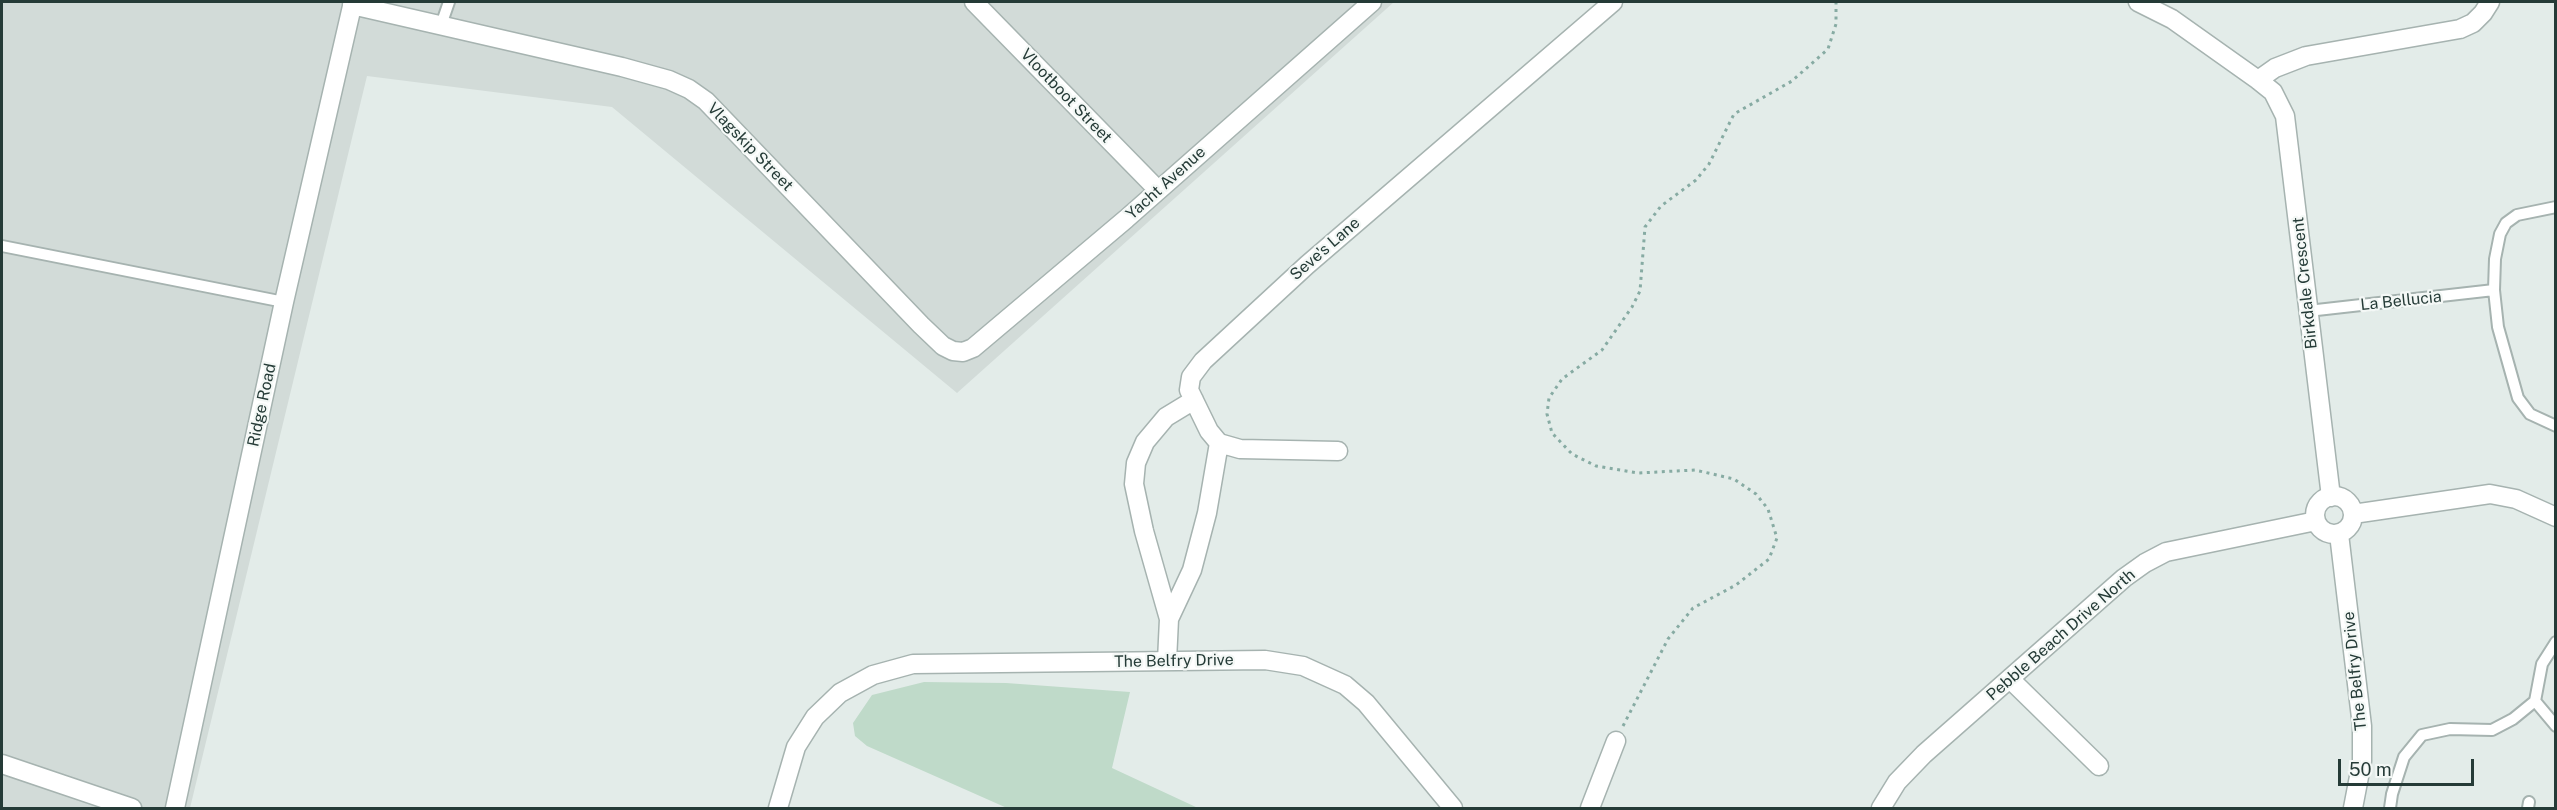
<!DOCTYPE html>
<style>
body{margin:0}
#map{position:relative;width:2557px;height:810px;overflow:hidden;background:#e3ece9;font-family:"Public Sans",sans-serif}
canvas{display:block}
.frame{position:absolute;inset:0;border:3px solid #253b37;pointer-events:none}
.scale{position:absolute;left:2338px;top:759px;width:136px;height:27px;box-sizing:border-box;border:3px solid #253b37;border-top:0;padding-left:8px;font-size:18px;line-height:21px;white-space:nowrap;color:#253b37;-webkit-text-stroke:4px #f4f8f6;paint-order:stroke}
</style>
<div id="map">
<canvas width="2557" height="810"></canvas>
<div class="frame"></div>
<div class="scale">50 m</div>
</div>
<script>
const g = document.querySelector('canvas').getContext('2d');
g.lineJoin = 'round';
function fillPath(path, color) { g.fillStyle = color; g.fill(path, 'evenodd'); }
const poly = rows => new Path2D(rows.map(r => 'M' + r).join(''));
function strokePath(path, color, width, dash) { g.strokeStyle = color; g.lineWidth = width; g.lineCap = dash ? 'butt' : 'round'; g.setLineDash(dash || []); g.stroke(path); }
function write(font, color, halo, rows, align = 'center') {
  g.font = font + ' "Public Sans",sans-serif'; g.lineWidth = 4.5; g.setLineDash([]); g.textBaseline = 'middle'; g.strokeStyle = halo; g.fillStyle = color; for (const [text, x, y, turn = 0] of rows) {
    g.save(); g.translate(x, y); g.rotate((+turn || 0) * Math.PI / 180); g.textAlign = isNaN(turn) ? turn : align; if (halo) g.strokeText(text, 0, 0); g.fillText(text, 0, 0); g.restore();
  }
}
const built = poly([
 [2,2,1394,2,957,393,612,107,367,76,190,808,2,808]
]);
const green = poly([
 [924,682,1006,683,1130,692,1112,768,1198,808,1007,808,867,746,855,736,853,723,872,695]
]);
const path = poly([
 [1623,726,1668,639,1693,608,1736,585,1769,559,1777,538,1768,509,1756,494,1734,479,1695,470,1638,473,1596,466,1572,454,1552,433,1547,414,1549,398,1562,379,1602,350,1632,307,1640,291,1645,227,1661,206,1696,180,1709,164,1734,114,1792,81,1828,49,1836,24,1836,2]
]);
const lane = poly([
 [441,25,449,2],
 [2556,207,2517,215,2506,223,2500,234,2495,259,2494,290,2498,327,2518,398,2530,414,2556,426],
 [2,246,284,302],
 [2308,311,2494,290],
 [2535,701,2556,726],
 [2390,808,2392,794,2404,757,2422,735,2450,729,2492,730,2513,719,2535,701,2542,664,2556,642],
 [2528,808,2529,802]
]);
const street = poly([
 [974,2,1158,190],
 [2138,2,2172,19,2258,80,2273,92,2285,116,2331,497],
 [352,5,622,67,669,80,689,89,706,101,921,325,943,346,953,351,963,352,973,348,1126,219,1372,2],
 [2258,80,2275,68,2306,56,2460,29,2473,23,2483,13,2490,2],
 [1338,451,1240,449,1219,443,1209,431,1189,390,1191,377,1203,361,1307,265,1613,2],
 '2315 515a19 19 0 1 1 38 0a19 19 0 1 1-38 0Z',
 [2353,514,2490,494,2516,499,2556,517],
 [2339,534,2362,726,2362,761,2353,808],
 [1169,619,1192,570,1207,513,1219,443],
 [1167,661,1169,619,1144,531,1134,484,1136,463,1145,442,1166,417,1194,400],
 [2010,679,2099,766],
 [2,764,132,808],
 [175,808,284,302,353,2],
 [778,808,796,747,815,717,840,693,873,675,913,664,1265,660,1303,666,1345,685,1366,703,1453,808],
 [1590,808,1616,741],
 [1881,808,1897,782,1924,754,2124,578,2145,563,2166,552,2316,521]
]);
const streetNames = [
 ["Vlootboot Street",1066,96,46],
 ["Vlagskip Street",750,147,46],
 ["Yacht Avenue",1166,183,-42],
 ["Seve's Lane",1325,249,-41],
 ["Birkdale Crescent",2305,283,-96],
 ["La Bellucia",2401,301,-6],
 ["Ridge Road",262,405,-78],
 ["Pebble Beach Drive North",2061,635,-41],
 ["The Belfry Drive",1174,661,-1],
 ["The Belfry Drive",2355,671,-96]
];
fillPath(built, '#d2dbd8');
fillPath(green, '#bfdac9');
strokePath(lane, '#a6b3b0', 14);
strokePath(street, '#a6b3b0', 21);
strokePath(path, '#87aba3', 3, [3, 4.5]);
strokePath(lane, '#fff', 10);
strokePath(street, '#fff', 18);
write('16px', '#253b37', '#f4f8f6', streetNames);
</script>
